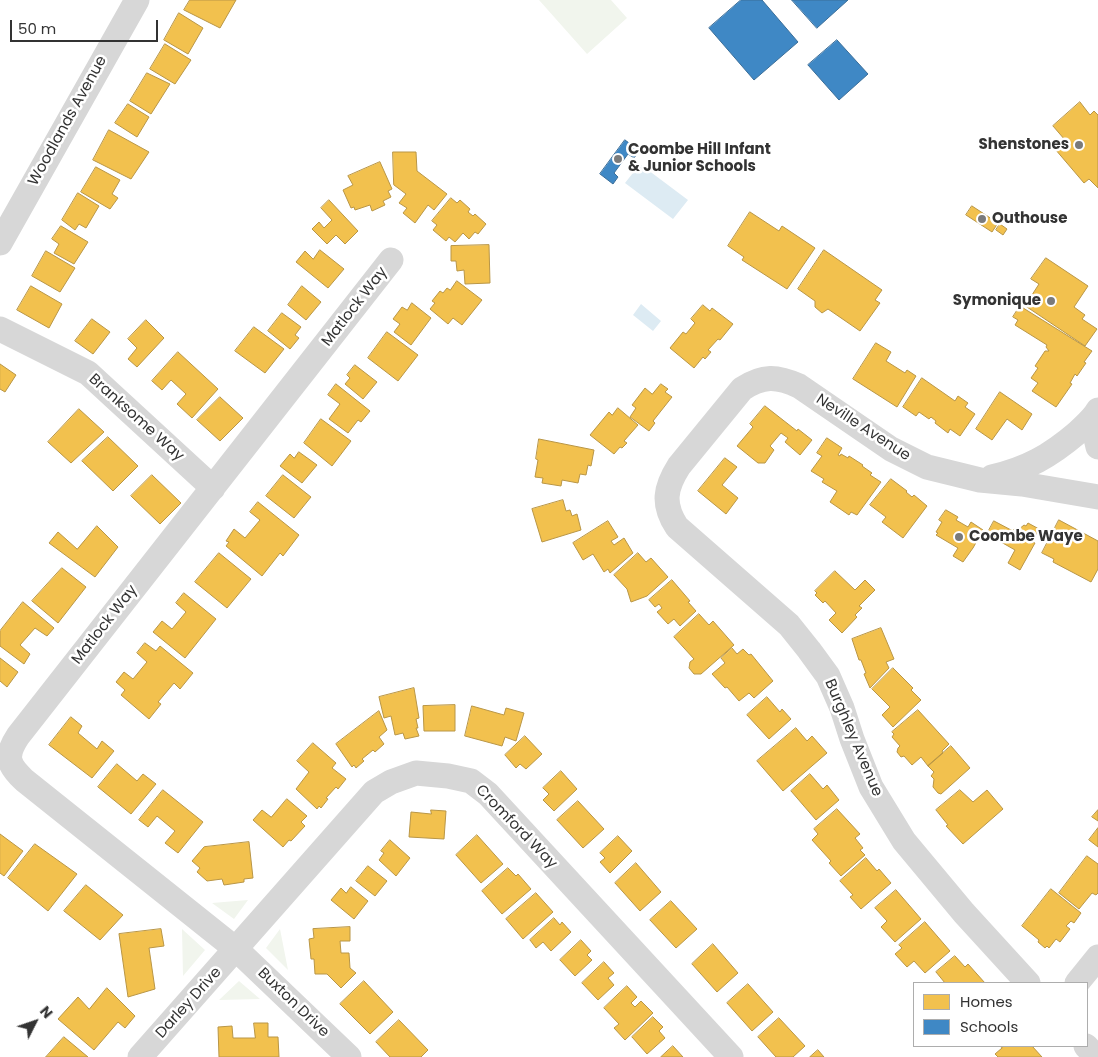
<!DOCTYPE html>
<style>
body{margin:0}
#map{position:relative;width:1098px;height:1057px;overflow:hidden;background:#fff;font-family:Poppins,sans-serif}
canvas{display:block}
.legend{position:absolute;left:913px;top:982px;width:175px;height:65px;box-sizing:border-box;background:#fff;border:1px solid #adadad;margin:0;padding:6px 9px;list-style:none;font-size:15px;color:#333}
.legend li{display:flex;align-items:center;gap:10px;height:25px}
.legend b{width:25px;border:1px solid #adadad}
.north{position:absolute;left:10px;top:997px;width:50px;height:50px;-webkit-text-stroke:4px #fff;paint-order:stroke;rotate:49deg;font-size:14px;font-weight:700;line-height:20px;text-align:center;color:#333}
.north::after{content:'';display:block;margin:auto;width:18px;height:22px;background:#333;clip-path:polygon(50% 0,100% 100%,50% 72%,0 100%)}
.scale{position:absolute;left:10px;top:20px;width:148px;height:22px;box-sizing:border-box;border:2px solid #333;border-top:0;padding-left:6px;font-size:15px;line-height:18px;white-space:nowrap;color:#333;-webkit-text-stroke:4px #fff;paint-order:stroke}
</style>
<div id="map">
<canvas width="1098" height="1057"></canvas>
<ul class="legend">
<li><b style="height:14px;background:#f2c14e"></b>Homes</li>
<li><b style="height:14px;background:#3f88c5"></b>Schools</li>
</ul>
<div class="north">N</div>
<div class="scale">50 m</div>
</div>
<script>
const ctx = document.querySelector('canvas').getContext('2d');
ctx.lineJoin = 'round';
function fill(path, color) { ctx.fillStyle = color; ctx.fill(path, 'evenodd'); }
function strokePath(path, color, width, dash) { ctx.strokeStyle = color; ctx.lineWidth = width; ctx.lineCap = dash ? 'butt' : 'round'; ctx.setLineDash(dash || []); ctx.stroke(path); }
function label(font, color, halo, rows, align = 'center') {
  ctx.font = font + ' Poppins,sans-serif'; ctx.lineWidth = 5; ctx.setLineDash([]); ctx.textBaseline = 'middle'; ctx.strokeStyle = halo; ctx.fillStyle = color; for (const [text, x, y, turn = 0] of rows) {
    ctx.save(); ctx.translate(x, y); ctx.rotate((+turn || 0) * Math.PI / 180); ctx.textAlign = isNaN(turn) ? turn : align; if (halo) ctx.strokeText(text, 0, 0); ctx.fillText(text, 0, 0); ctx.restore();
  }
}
const green = new Path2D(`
 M539 0H611L627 18 587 54Z
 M248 900 234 919 212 903Z
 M182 929 205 950 183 976Z
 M280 929 288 970 266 948Z
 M239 981 260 999 219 1000Z`);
const water = new Path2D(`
 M640 164 688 200 673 219 625 183Z
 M641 304 661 321 653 331 633 315Z`);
const homes = new Path2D(`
 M190 0H236L220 28 184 10Z
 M179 13 203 28 188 54 164 40Z
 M165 44 191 60 175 84 150 69Z
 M147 73 170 84 151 114 130 101Z
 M1080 102 1090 115 1094 111 1098 115V188L1089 179 1084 183 1055 149 1065 140 1053 126Z
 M128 104 149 117 137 137 115 123Z
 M109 130 149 152 131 179 93 160Z
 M393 152H416L417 171 447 194 434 210 428 205 415 223 403 213 407 208 399 203 406 194 394 185Z
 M380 162 392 189 388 191 391 197 383 201 385 205 372 211 370 205 355 210 354 207 351 208 343 190 353 185 348 176Z
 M96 167 120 180 112 194 118 198 110 209 81 192Z
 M78 193 99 206 86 228 79 224 75 230 62 220Z
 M451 198 457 203 460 200 470 209 468 212 473 216 475 214 486 224 478 234 475 232 469 239 463 233 455 242 449 237 446 241 433 230 437 225 432 221Z
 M329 200 358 231 345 244 336 235 327 244 312 229 319 222 324 228 332 220 321 208Z
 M972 206 998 223 992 232 966 215Z
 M750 212 779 231 782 226 815 248 787 289 742 260 744 257 728 246Z
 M1000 224 1007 229 1003 235 996 230Z
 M61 226 88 242 74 264 54 253 59 244 52 239Z
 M489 245 490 283 465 284 464 270 457 271 456 261H451V246Z
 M320 250 344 269 328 288 296 262 305 251 313 259Z
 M824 250 882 290 875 300 880 303 860 331 828 309 822 313 815 307V301L798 289Z
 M46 251 75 268 60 292 32 276Z
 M1046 258 1088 286 1074 307 1085 315 1082 319 1097 329 1085 346 1021 303 1026 296 1030 298 1039 284 1031 279Z
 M457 281 482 300 462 325 453 318 448 324 430 309 435 303 432 301 440 291 443 293 447 288 450 290Z
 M31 286 62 304 49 328 17 310Z
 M302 286 321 302 306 320 288 305Z
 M412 303 431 318 411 345 394 332 400 324 393 319 402 307 407 310Z
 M703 305 710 311 712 308 733 324 720 340 718 339 708 350 711 352 705 359 703 357 694 368 670 348 683 332 686 334 695 323 691 319Z
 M1020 306 1092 351 1084 362 1086 363 1077 376 1075 374 1070 383 1072 384 1056 407 1032 391 1038 383 1031 378 1038 368 1035 366 1045 351H1049L1046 347 1047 345 1015 325 1018 320 1013 317Z
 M282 313 301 327 295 335 299 338 290 349 268 331Z
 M92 319 110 332 93 354 75 341Z
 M146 320 164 338 137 367 128 359 137 348 128 339Z
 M254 327 284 349 265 373 235 351Z
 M387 332 418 355 398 381 368 358Z
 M876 343 891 352 886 361 905 373 907 370 916 376 897 407 853 379Z
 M178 352 218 389 192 418 177 404 186 394 171 380 162 390 152 381Z
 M0 364 16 375 5 392 0 389Z
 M355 365 377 382 363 399 345 384 350 378 347 375Z
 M922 378 955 401 958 396 968 403 965 407 975 414 960 436 950 429 948 433 935 423 936 421 931 417 929 419 919 412 916 416 903 407Z
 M336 384 370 411 361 422 358 420 348 433 329 419 340 404 328 395Z
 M661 384 668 389 665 392 672 397 653 421 655 423 649 431 630 417 636 408 632 405 645 388 652 394Z
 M1000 392 1032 414 1022 430 1007 419 992 440 976 429Z
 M220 397 243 418 220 441 197 420Z
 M765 406 797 431 798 429 812 440 800 455 785 442 788 438 781 433 770 446 774 450 765 463H758L737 446 753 427 750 424Z
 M618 408 638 425 624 441 627 443 622 448 620 447 614 454 590 435 609 412 612 415Z
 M79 409 104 432 71 463 48 442Z
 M321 419 351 441 332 466 304 443Z
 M108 437 138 466 113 491 82 461Z
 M827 438 842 448 838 455 840 456 841 454 848 458 849 456 863 465 862 466 872 473 870 475 881 482 857 515 851 512 849 515 830 502 837 491 822 482 824 479 811 471 822 456 817 453Z
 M539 439 594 450 591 466 588 465 586 475 580 474 578 483 562 480 561 486 542 483 543 478 535 477 538 460 536 459Z
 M299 452 317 465 302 483 280 466 290 454 294 458Z
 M725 458 737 467 722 485 738 498 726 514 698 491Z
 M152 475 181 503 160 524 131 496Z
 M283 475 311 497 294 518 266 496Z
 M891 479 907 491 906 492 912 497 914 495 927 506 903 538 882 522 886 517 870 505Z
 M563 500 566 511 570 510 572 516 577 514 581 530 542 542 532 509Z
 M258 502 299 535 283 556 280 553 262 576 226 546 229 542 226 541 234 529 245 538 260 520 250 512Z
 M946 510 958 517 956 520 968 527 971 522 983 530 973 548 963 562 953 556 958 548 936 535 938 533 936 532 942 522 939 520Z
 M1059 520 1098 541V569L1091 582 1053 562 1054 559 1042 553Z
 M608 521 618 537 611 541 614 545 624 538 633 553 610 573 608 569 604 572 593 554 583 560 573 543Z
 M994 521 1013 531 1015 528 1018 530 1024 525 1026 526 1028 523 1039 529 1032 542 1035 543 1020 570 1008 563 1015 550 987 534Z
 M97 526 118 547 95 577 49 543 58 532 77 549Z
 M219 553 251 579 227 608 195 582Z
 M638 553 646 562 651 558 668 577 647 596 631 602 627 589 614 575Z
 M62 568 86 587 58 623 32 601Z
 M835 571 855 590 865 580 875 590 859 606 862 608 855 615 857 617 842 633 829 620 836 613 825 601 823 603 815 595 817 593 815 591Z
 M672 580 690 601 688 602 696 611 680 626 674 619 668 624 657 612 662 608 659 604 655 607 649 600Z
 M184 593 216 619 185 658 153 632 162 621 172 629 186 612 176 603Z
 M23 602 54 628 47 636 35 628 20 645 30 654 24 664 0 646V631Z
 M699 614 709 625 713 621 734 645 701 674H694L689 668 690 662 694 659 674 637Z
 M881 628 894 659 886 662 889 668 870 688 864 674 866 673 861 660H859L852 639Z
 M145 643 156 651 160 646 193 673 180 689 174 683 158 702 161 704 149 719 121 695 125 690 116 682 124 672 133 679 147 662 137 653Z
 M732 648 737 654 743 649 749 655 751 654 773 681 754 698 749 693 739 701 727 687 725 688 712 674 725 663 721 658Z
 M0 658 18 672 7 687 0 681Z
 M893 668 913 688 911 690 921 700 893 727 882 715 890 707 872 689Z
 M414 688 419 718 416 719 418 728H416L419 736 405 739 403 733 395 735 391 716 384 718 379 697Z
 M767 697 780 712 782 709 791 719 769 739 747 715Z
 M455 705V731H424L423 706Z
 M472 706 504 715 506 708 524 713 516 741 505 737 502 746 465 736Z
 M918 710 949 744 942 751 943 753 928 766 921 757 912 765 904 756 901 757 897 752 898 748 900 746 892 737 894 734 892 732Z
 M379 711 387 730 379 737 384 744 375 752 373 750 362 759 364 761 356 768 354 765 352 767 336 744Z
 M71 717 82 726 78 733 97 749 102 741 114 751 92 778 49 745Z
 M796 728 807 741 812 736 827 753 783 791 757 761Z
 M525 736 542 754 526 769 520 764 516 768 505 755Z
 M313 743 336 763 332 768 346 779 338 789 336 787 326 798 328 799 321 808 319 806 317 809 296 789 309 772 297 761Z
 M951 746 970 768 941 794 938 793 933 787 934 779 931 776 934 772 928 766Z
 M117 764 137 781 143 774 156 784 131 814 98 787Z
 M561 771 577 789 554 811 543 800 549 794 543 788Z
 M810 774 823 789 827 785 839 800 816 820 791 791Z
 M163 790 203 822 178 853 165 843 175 831 157 816 148 827 139 820Z
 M960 790 973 802 987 790 1003 809 963 844 946 826 948 825 936 810Z
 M287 799 307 816 301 822 305 826 291 841 289 840 283 847 253 820 262 810 271 817Z
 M578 801 604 829 583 848 557 820Z
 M837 809 860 834 855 838 863 848 860 850 865 855 841 876 829 863 831 861 812 840 818 834 814 829Z
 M431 810 446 811 444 839 409 837 411 812 431 814Z
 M1098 810V821L1092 817Z
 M1098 828V847L1089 840Z
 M0 834 23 851 4 876 0 873Z
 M477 835 503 864 481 883 456 855Z
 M618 836 632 851 610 873 600 862 605 858 600 853Z
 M390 840 410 858 396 876 379 860 384 853 381 851Z
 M249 842 253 878 244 879V882L224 885 222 879 207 881 197 872 200 868 192 861 204 847Z
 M35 844 77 874 48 911 8 878Z
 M1087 856 1098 864V893L1096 895 1092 893 1079 909 1059 893Z
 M866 858 877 871 879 869 891 883 861 909 850 897 853 895 840 881Z
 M636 863 661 892 640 911 615 883Z
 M368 866 387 881 375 896 356 881Z
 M508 868 516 876 518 874 531 889 502 914 482 891Z
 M86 885 123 915 100 940 64 911Z
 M351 887 368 901 354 919 331 900 341 888 346 893Z
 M1051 889 1081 913 1074 923 1071 921 1066 926 1070 929 1060 942 1056 939 1049 948 1047 946 1045 948 1038 942 1039 940 1022 926Z
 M896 890 921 919 895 942 881 927 887 921 875 908Z
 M536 893 553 912 523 939 506 919Z
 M671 901 697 929 676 948 650 920Z
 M554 918 560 925 562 922 571 932 551 951 543 942 536 948 530 940Z
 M925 922 950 951 925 973 914 961 907 967 895 954 902 948 899 945Z
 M350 927V941H340L341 953H349L350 968 356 973 341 988 327 974H315L314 959H311L309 939 314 938 313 929Z
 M161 929 164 946 149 948 155 989 128 997 119 934Z
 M581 940 591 951 587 955 592 960 575 976 560 960Z
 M713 944 738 973 717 992 692 964Z
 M955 956 965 967 968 964 985 983H945L936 972Z
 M604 962 614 973 608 978 614 985 598 1000 582 983Z
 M364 981 393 1012 370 1034 340 1004Z
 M748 984 773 1012 752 1031 727 1003Z
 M627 986 637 997 631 1003 635 1007 641 1001 653 1013 625 1040 614 1028 619 1024 604 1008Z
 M107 988 135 1016 125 1028 118 1022 94 1050 58 1019 78 997 89 1009Z
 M653 1017 663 1027 659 1031 665 1038 647 1054 632 1037Z
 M779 1018 805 1046 793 1057H776L758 1037Z
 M399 1020 428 1050 421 1057H390L376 1042Z
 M254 1023H268V1037H278L279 1057H219L218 1027 232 1026 233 1038H255Z
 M64 1037 88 1057H46Z
 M673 1046 683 1057H661Z
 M1000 1046H1032L1042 1057H998L995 1054 1002 1048Z
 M818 1050 824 1057H810Z`);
const schools = new Path2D(`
 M741 0H762L798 42 754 80 709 28Z
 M792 0H848L817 28Z
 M837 40 868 74 839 100 808 65Z
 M625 140 640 151 634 158 628 154 614 173 618 177 613 184 600 174Z`);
const minor = new Path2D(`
 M0 243 137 0
 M0 329 88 373 213 488
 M1096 414 1095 434 1098 447
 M992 477C1027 469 1050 456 1077 433 1084 426 1093 419 1098 410
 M1028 983 964 913 904 841 871 787 852 739 842 708 828 676 809 650 789 625 677 527C662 504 665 488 679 466L742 389C763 375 777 376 799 386L891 449 927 467 980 480 1022 484 1098 497
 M1077 983 1098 957
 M1086 1046 1096 1057
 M140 1057 374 792 391 782 416 773 448 776 471 781 488 794 731 1057
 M349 1057 237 950 24 780C7 764 5 756 18 736L391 260`);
const markers = [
 [1079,145,5,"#7a7a7a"],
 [618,159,5,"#7a7a7a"],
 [982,219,5,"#7a7a7a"],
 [1051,301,5,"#7a7a7a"],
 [959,537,5,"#7a7a7a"]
];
const streetNames = [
 ["Woodlands Avenue",68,121,-61],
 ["Matlock Way",355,307,-52],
 ["Branksome Way",136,418,42],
 ["Neville Avenue",863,428,33],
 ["Matlock Way",105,625,-52],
 ["Burghley Avenue",853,738,67],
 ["Cromford Way",516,827,46],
 ["Darley Drive",189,1003,-48],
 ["Buxton Drive",293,1003,44]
];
const poiNames = [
 ["Shenstones",1069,145,"right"],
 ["Coombe Hill Infant",628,150],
 ["& Junior Schools",628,167],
 ["Outhouse",992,219],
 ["Symonique",1041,301,"right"],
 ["Coombe Waye",969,537]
];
fill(green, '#f1f5ed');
fill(water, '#ddebf3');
fill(homes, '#f2c14e');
strokePath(homes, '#b99646', 1);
fill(schools, '#3f88c5');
strokePath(schools, '#3b6e99', 1);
strokePath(minor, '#d7d7d7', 25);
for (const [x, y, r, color] of markers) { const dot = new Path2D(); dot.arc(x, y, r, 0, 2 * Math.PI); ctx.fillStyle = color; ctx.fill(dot); strokePath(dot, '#fff', 2); }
label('15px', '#333', '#fff', streetNames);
label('bold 15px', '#333', '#fff', poiNames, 'left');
</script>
